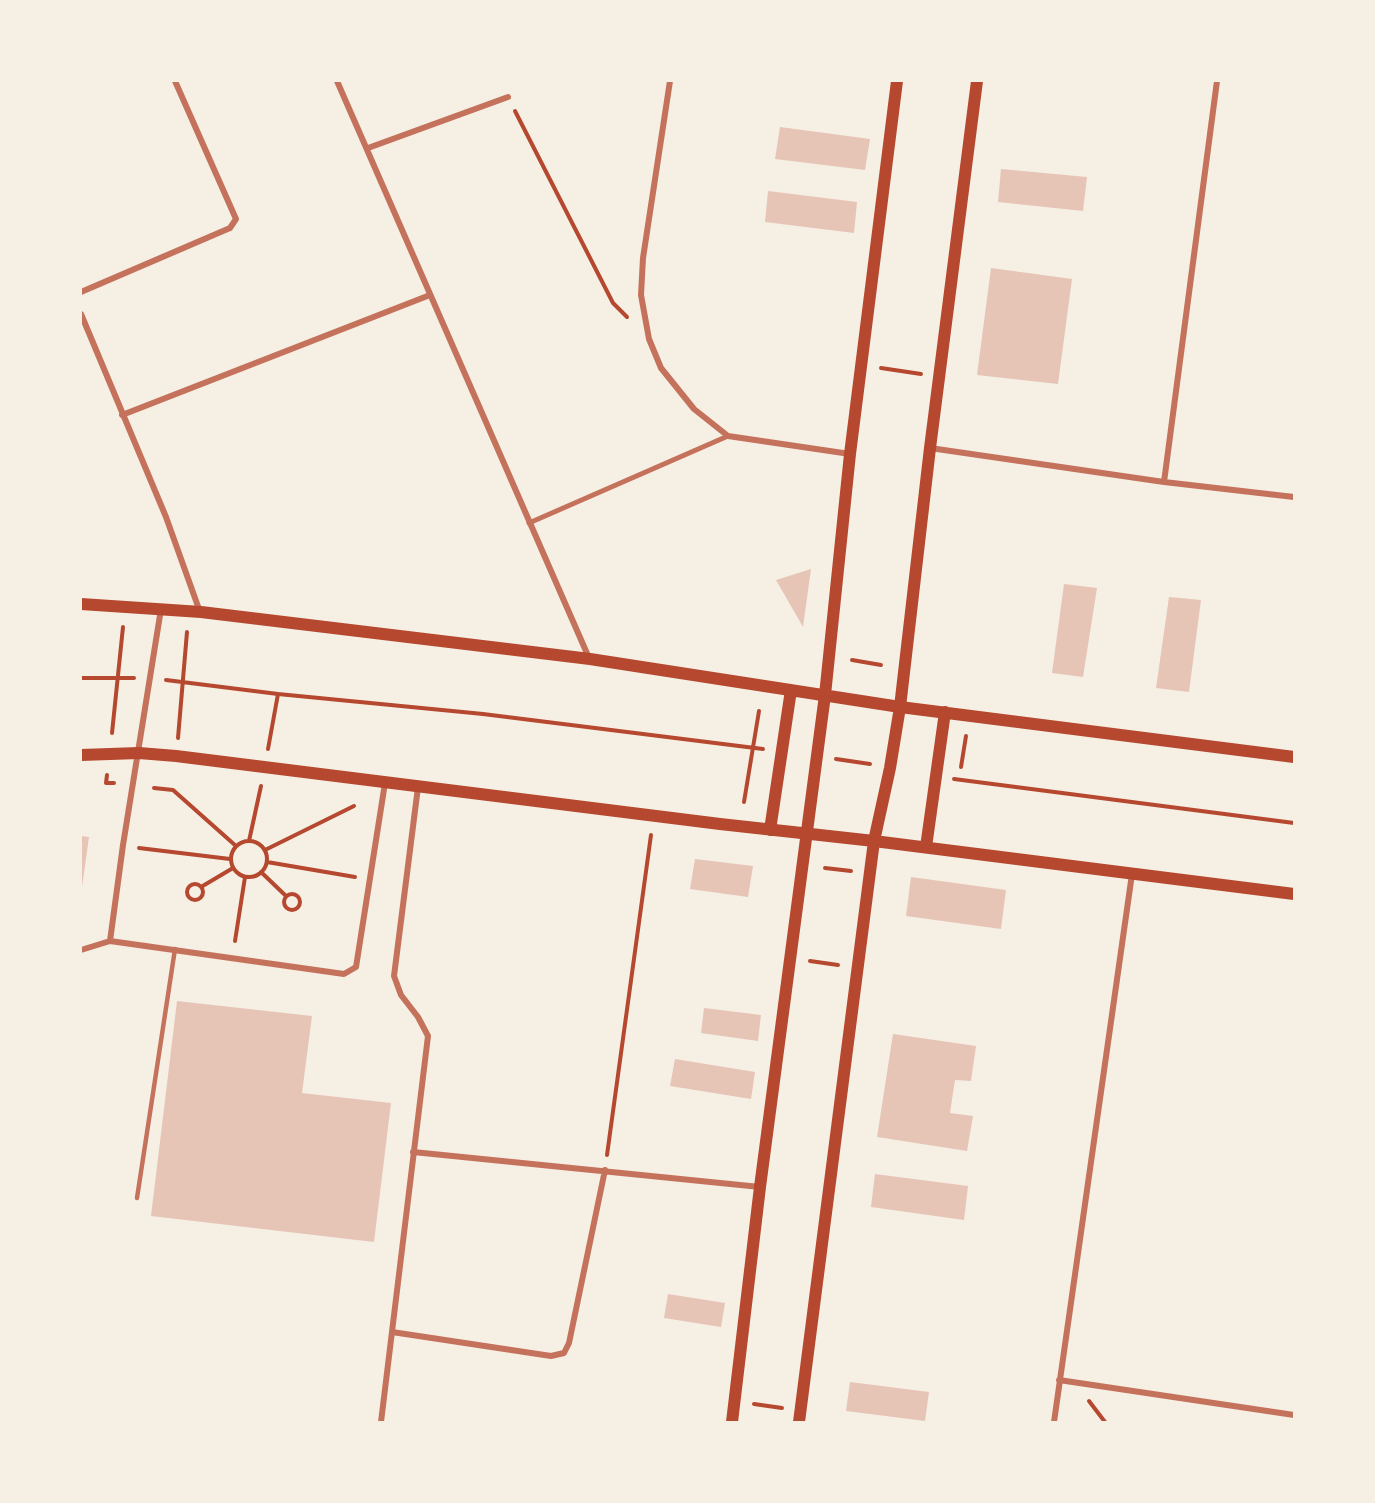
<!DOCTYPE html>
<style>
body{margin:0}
#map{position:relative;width:1375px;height:1503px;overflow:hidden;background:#f6efe4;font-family:Arial,sans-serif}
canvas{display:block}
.frame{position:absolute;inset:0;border:82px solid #f6efe4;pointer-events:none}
</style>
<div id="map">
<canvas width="1375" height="1503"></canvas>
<div class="frame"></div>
</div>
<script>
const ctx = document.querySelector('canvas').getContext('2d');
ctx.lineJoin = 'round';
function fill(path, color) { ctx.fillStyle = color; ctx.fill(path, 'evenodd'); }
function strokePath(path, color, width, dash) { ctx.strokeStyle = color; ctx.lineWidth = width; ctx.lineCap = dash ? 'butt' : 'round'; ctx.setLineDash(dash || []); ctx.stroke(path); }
const building = new Path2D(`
 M780 127 870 139 865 170 775 159Z
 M1001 169 1087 177 1083 211 998 202Z
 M768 191 857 202 854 233 765 222Z
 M991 268 1072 279 1058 384 977 375Z
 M811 569 803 627 776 580Z
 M1064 584 1097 588 1083 677 1052 673Z
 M1169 597 1201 600 1189 692 1156 688Z
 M81 836 89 837 82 887H81Z
 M695 859 753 866 748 897 690 889Z
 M911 877 1006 890 1001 929 906 916Z
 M177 1001 312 1016 302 1093 391 1103 374 1242 151 1216Z
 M704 1008 761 1015 758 1041 701 1033Z
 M893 1034 976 1046 971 1081 955 1080 950 1113 973 1116 967 1151 877 1137Z
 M675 1059 755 1072 751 1099 670 1086Z
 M875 1174 968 1186 964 1220 871 1207Z
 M668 1294 725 1303 721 1327 664 1318Z
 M850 1382 929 1392 925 1421 846 1411Z`);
const path = new Path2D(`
 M515 111 613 303 627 317
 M881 368 921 374
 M852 660 881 665
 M81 678H134
 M166 680 278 694 483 714 763 749
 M112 733 123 627
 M178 738 187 632
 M268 749 278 694
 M836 759 870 764
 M961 767 966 736
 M107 775 106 783H114
 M954 779 1294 823
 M154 788 173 790 236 846
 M744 802 759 711
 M231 859a18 18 0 1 1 36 0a18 18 0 1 1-36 0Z
 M249 841 261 786
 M139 848 230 859
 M265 850 354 806
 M267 862 355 877
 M825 868 851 871
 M261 872 286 896
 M187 892a8 8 0 1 1 16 0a8 8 0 1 1-16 0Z
 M201 887 233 868
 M284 902a8 8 0 1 1 16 0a8 8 0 1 1-16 0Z
 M235 941 245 877
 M810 961 838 965
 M607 1155 651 835
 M1089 1401 1105 1422
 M754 1404 782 1408`);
const service = new Path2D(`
 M137 1198 175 949`);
const pedestrian = new Path2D(`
 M529 523 728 436`);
const minor = new Path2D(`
 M337 81 589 658
 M670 81 643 258 641 295 649 339 661 368 694 409 728 436 850 454
 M368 148 508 97
 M81 292 230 228 236 219 175 81
 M81 314 166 517 200 612
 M122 415 430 295
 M930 448 1164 482 1294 497
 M1164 482 1217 81
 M110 941 123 845 161 609
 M81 950 110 941 344 974 356 967 385 783
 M413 1152 760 1187
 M392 1332 551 1356 564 1353 569 1343 605 1170
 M1059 1380 1294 1415
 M381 1422 428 1036 418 1017 401 995 394 976 418 787
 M1054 1422 1132 874`);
const secondary = new Path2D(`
 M81 604 201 612 590 659 900 707 1294 757
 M81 755 139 753 176 756 720 824 874 841 1294 894
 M770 830 791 690
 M926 847 945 712
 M732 1422 760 1187 825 695 850 454 897 81
 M799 1422 874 841 890 768 900 707 930 448 977 81`);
fill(building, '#e6c5b7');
strokePath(path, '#b5482f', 4);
strokePath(service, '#c5725c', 4.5);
strokePath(pedestrian, '#c5725c', 5);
strokePath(minor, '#c5725c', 6);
strokePath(secondary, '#b5482f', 12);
</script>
